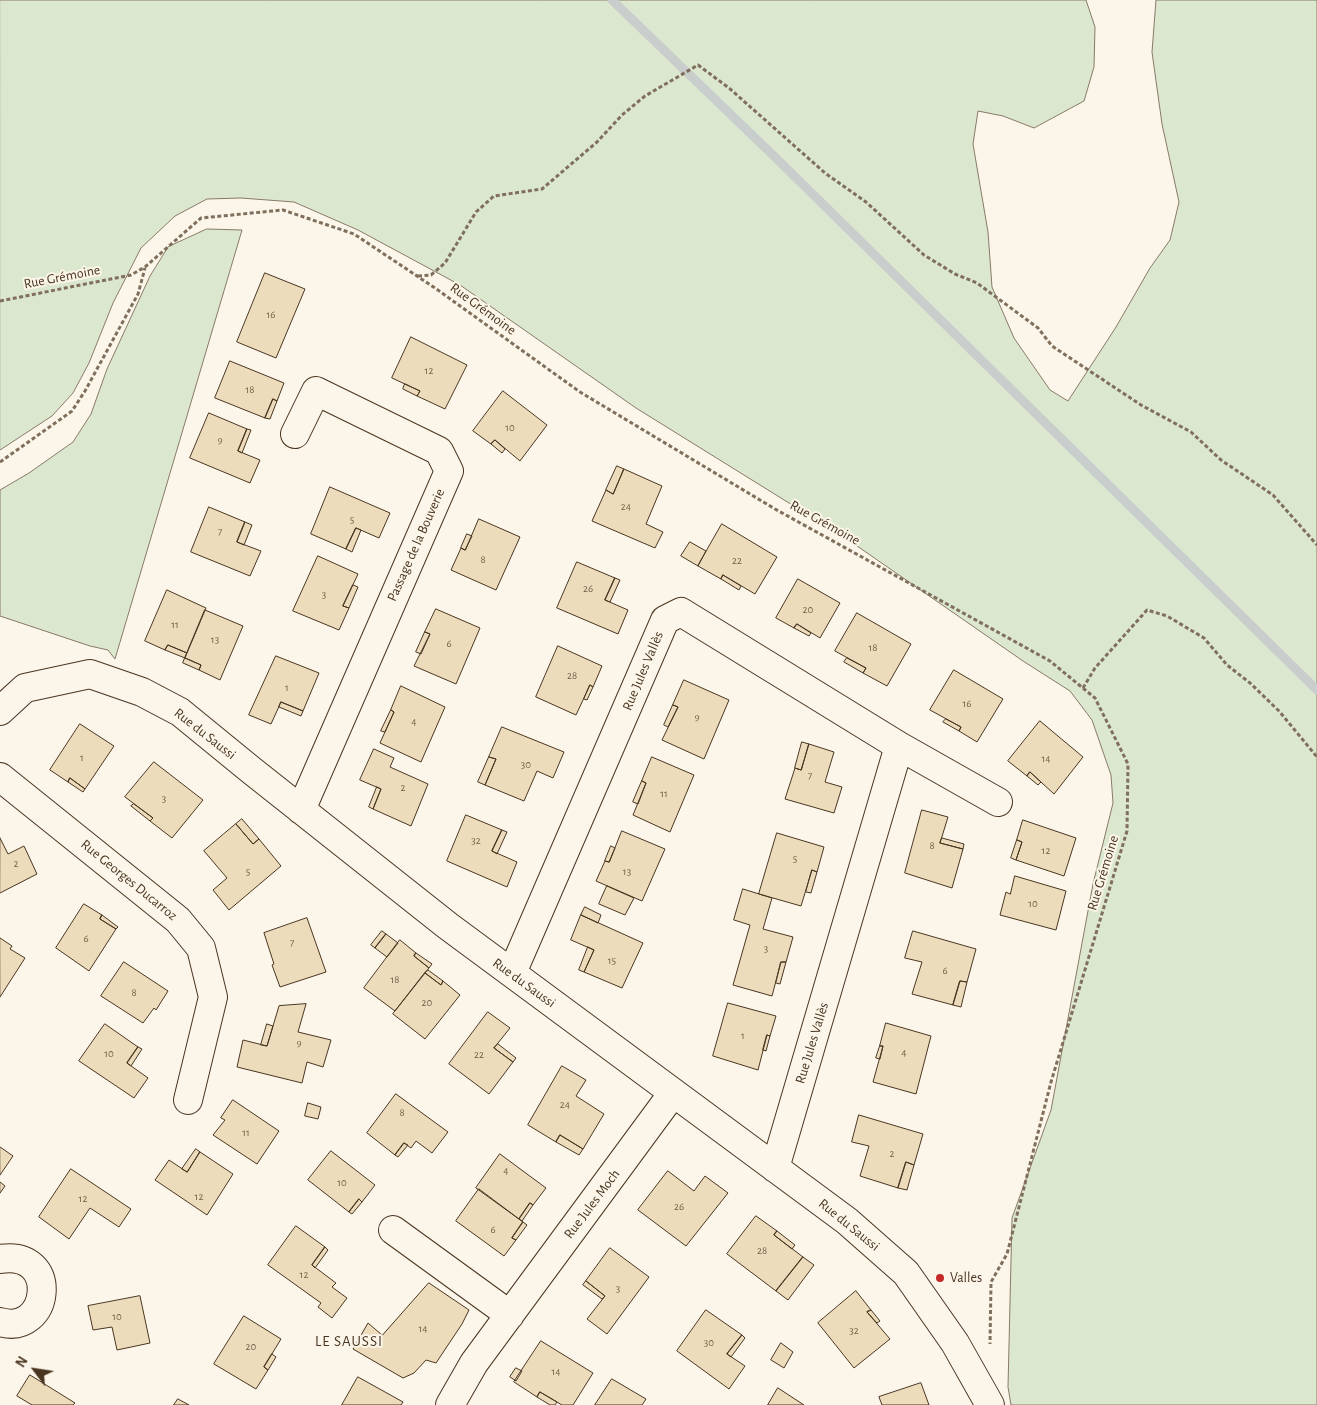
<!DOCTYPE html>
<meta charset="utf-8">
<style>
body{margin:0}
#map{position:relative;width:1317px;height:1405px;overflow:hidden;background:#fbf6e9;font-family:"Alegreya Sans",sans-serif}
canvas{display:block}
.north{position:absolute;left:10px;top:1345px;width:50px;height:50px;-webkit-text-stroke:4px #fbf6e9;paint-order:stroke;rotate:301deg;font-size:14px;font-weight:700;line-height:20px;text-align:center;color:#4a3520}
.north::after{content:'';display:block;margin:auto;width:18px;height:22px;background:#4a3520;clip-path:polygon(50% 0,100% 100%,50% 72%,0 100%)}
</style>
<div id="map">
<canvas width="1317" height="1405"></canvas>
<div class="north">N</div>
</div>
<script>
const ctx = document.querySelector('canvas').getContext('2d');
ctx.lineJoin = 'round';
function fill(path, color) { ctx.fillStyle = color; ctx.fill(path, 'evenodd'); }
function strokePath(path, color, width, dash) { ctx.strokeStyle = color; ctx.lineWidth = width; ctx.lineCap = dash ? 'butt' : 'round'; ctx.setLineDash(dash || []); ctx.stroke(path); }
function label(font, color, halo, rows, align = 'center') {
  ctx.font = font + ' "Alegreya Sans",sans-serif'; ctx.lineWidth = 4; ctx.setLineDash([]); ctx.textBaseline = 'middle'; ctx.strokeStyle = halo; ctx.fillStyle = color; for (const [text, x, y, turn = 0] of rows) {
    ctx.save(); ctx.translate(x, y); ctx.rotate((+turn || 0) * Math.PI / 180); ctx.textAlign = isNaN(turn) ? turn : align; if (halo) ctx.strokeText(text, 0, 0); ctx.fillText(text, 0, 0); ctx.restore();
  }
}
const green = new Path2D(`
 M0 0H1086L1095 27 1094 67 1084 101 1034 128 1003 116 978 111 973 144 988 232 992 287 1014 338 1050 390 1068 401 1116 327 1150 268 1170 240 1179 202 1162 124 1152 52 1156 0H1317V1405H1011L1008 1387 1012 1218 1051 1110 1093 884 1113 803 1111 775 1092 720 1070 691 1023 661 847 539 636 408 460 285 358 230 294 202 241 198 207 199 175 216 141 248 113 303 89 363 73 393 52 416 0 450Z
 M207 229 242 230 115 659 108 650 90 646 0 616V490L29 473 73 442 91 414 107 369 150 276 168 247Z`);
const stream = new Path2D(`
 M612 0 778 160 1317 690`);
const building = new Path2D(`
 M265 273 305 289 276 358 237 342Z
 M411 337 467 365 445 409 417 396 420 391 392 378Z
 M230 361 284 383 277 401 273 399 265 418 215 398Z
 M405 384 420 391 417 396 403 389Z
 M503 391 547 425 520 461 495 440 491 444 473 431Z
 M273 399 277 401 270 419 265 418Z
 M209 413 247 429 238 451 260 460 250 483 190 458Z
 M247 429 251 430 242 453 238 451Z
 M495 440 505 449 502 453 491 444Z
 M617 466 624 469 613 494 606 490Z
 M624 469 662 486 646 524 663 532 655 548 592 521 606 490 613 494Z
 M330 487 390 513 379 538 356 528 346 549 311 534Z
 M209 507 245 522 237 542 261 551 250 576 191 552Z
 M479 519 520 537 496 590 451 570 461 548 465 550Z
 M245 522 252 525 244 545 237 542Z
 M722 524 777 557 755 594 723 575 721 579 698 566Z
 M356 528 361 530 352 552 346 549Z
 M467 534 472 536 465 550 461 548Z
 M690 542 706 551 698 566 681 556Z
 M318 556 358 574 343 606 349 608 339 630 293 611Z
 M577 562 615 578 605 600 628 610 618 634 557 608Z
 M723 575 741 586 739 590 721 579Z
 M615 578 620 580 610 602 605 600Z
 M798 579 840 603 820 638 797 624 794 628 776 618Z
 M353 585 358 587 349 608 343 606Z
 M167 590 206 608 187 653 168 645 165 650 145 641Z
 M436 609 480 628 456 684 414 666 430 634 425 632Z
 M205 610 243 626 220 680 199 670 201 665 185 658Z
 M857 613 911 644 887 686 863 673 866 668 835 651Z
 M797 624 811 633 809 636 794 628Z
 M425 632 430 634 421 654 416 652Z
 M168 645 187 653 185 658 165 650Z
 M558 646 602 666 593 687 590 685 576 715 536 697Z
 M276 656 319 673 303 711 281 702 271 724 249 715Z
 M185 658 201 665 199 670 183 663Z
 M847 658 866 668 863 673 844 662Z
 M954 670 1003 699 977 742 959 731 961 727 930 710Z
 M684 680 729 700 704 759 662 740 678 707 673 705Z
 M590 685 593 687 587 700 584 699Z
 M401 686 445 707 421 762 380 743 394 712 391 710Z
 M281 702 303 711 301 716 279 707Z
 M673 705 678 707 668 727 664 725Z
 M391 710 394 712 385 732 381 731Z
 M946 719 961 727 959 731 943 722Z
 M1040 721 1083 757 1054 794 1030 772 1027 776 1008 761Z
 M80 724 114 746 85 789 70 778 68 782 50 770Z
 M502 727 564 752 553 778 537 771 524 801 485 785 496 759 489 757Z
 M802 742 809 744 801 770 795 768Z
 M809 744 834 752 825 782 842 787 834 813 785 799 795 768 801 770Z
 M374 749 394 758 390 767 428 784 411 826 373 809 381 789 360 780Z
 M489 757 496 759 485 785 478 782Z
 M652 757 694 775 670 832 633 815 646 783 642 781Z
 M154 762 203 800 172 838 150 821 153 818 125 797Z
 M1030 772 1041 782 1038 785 1027 776Z
 M70 778 85 789 83 792 68 782Z
 M642 781 646 783 638 804 633 802Z
 M377 787 381 789 373 809 369 807Z
 M134 804 153 818 150 821 131 806Z
 M922 810 948 817 940 843 963 849 952 888 905 873Z
 M466 815 502 830 492 851 517 862 507 887 447 861Z
 M242 819 259 839 253 844 236 824Z
 M1023 820 1076 838 1064 876 1016 860 1022 842 1017 840Z
 M236 824 253 844 259 839 281 866 229 910 213 890 227 878 204 851Z
 M502 830 507 832 497 854 492 851Z
 M622 831 665 849 642 901 596 881 605 861 609 862Z
 M777 833 824 847 817 872 812 870 801 906 759 894Z
 M0 838 8 854 24 846 37 874 0 893Z
 M942 838 964 844 963 849 940 843Z
 M1017 840 1022 842 1016 860 1011 858Z
 M611 846 615 848 609 862 605 861Z
 M812 870 817 872 811 893 806 892Z
 M1015 876 1066 891 1056 930 1000 915 1006 892 1010 894Z
 M607 886 634 898 625 915 599 904Z
 M743 889 772 898 763 929 793 937 786 962H781L772 996 733 985 750 925 734 920Z
 M84 904 102 915 100 919 116 929 89 971 56 948Z
 M585 907 601 915 598 923 581 915Z
 M102 915 118 927 116 929 100 919Z
 M581 915 643 943 622 988 584 972 594 950 571 940Z
 M307 918 326 972 280 987 272 965 274 964 264 933Z
 M382 931 386 934 375 948 371 945Z
 M913 931 976 949 967 982 960 981 953 1005 912 994 922 962 905 958Z
 M386 934 398 943 387 957 375 948Z
 M0 938 12 946 10 949 25 958 0 997Z
 M400 940 416 953 414 956 429 968 395 1011 364 988Z
 M588 947 594 950 584 972 579 970Z
 M416 953 432 964 429 968 414 956Z
 M124 962 168 991 156 1010 154 1008 143 1023 101 996Z
 M781 962H786L780 984 776 983Z
 M428 970 443 981 441 985 425 973Z
 M425 973 441 985 443 981 460 995 425 1039 393 1014Z
 M960 981 967 982 961 1007 953 1005Z
 M728 1003 776 1016 770 1036 767 1035 758 1070 713 1056Z
 M306 1004 298 1032 331 1040 323 1067 307 1062 302 1083 237 1067 243 1040 267 1046 279 1006Z
 M488 1012 510 1028 494 1048 513 1062 489 1094 449 1064Z
 M886 1023 931 1036 916 1094 873 1082 883 1046H880Z
 M105 1024 138 1047 127 1063 148 1078 134 1098 79 1061Z
 M267 1024 273 1026 267 1046 261 1045Z
 M767 1035 770 1036 766 1051 763 1050Z
 M498 1044 516 1058 513 1062 494 1048Z
 M880 1046H883L880 1059 876 1058Z
 M138 1047 142 1049 131 1066 127 1063Z
 M562 1066 586 1080 576 1096 604 1114 583 1149 560 1135 556 1142 528 1125Z
 M396 1094 448 1132 432 1153 416 1141 411 1148 404 1143 395 1155 367 1133Z
 M233 1100 279 1131 257 1164 213 1135 225 1120 221 1118Z
 M308 1103 321 1107 318 1119 305 1116Z
 M859 1115 923 1134 914 1165 906 1162 898 1188 860 1176 869 1146 852 1142Z
 M560 1135 583 1149 579 1155 556 1142Z
 M404 1143 408 1145 398 1157 395 1155Z
 M0 1147 13 1156 0 1175Z
 M196 1149 200 1152 187 1172 182 1169Z
 M331 1151 375 1185 362 1202 359 1199 349 1212 308 1180Z
 M200 1152 233 1174 207 1215 155 1180 169 1160 187 1172Z
 M500 1154 546 1188 533 1205 530 1203 519 1219 476 1188Z
 M906 1162 914 1165 907 1190 898 1188Z
 M71 1169 131 1209 119 1227 90 1208 69 1239 39 1217Z
 M668 1171 694 1191 705 1176 728 1193 686 1246 638 1210Z
 M0 1182 5 1186 0 1193Z
 M479 1189 523 1222 512 1238 516 1240 504 1256 456 1221Z
 M359 1199 362 1202 352 1214 349 1212Z
 M530 1203 533 1205 522 1221 519 1219Z
 M756 1216 777 1231 774 1235 803 1257 776 1291 727 1254Z
 M523 1222 527 1225 516 1240 512 1238Z
 M296 1226 325 1247 312 1265 336 1283 332 1287 347 1298 332 1318 318 1307 321 1303 268 1265Z
 M777 1231 795 1245 792 1249 774 1235Z
 M325 1247 328 1250 315 1268 312 1265Z
 M610 1248 649 1277 607 1334 587 1319 605 1296 586 1281Z
 M803 1257 814 1265 788 1300 776 1291Z
 M586 1281 605 1296 602 1299 583 1285Z
 M429 1283 469 1310 462 1324 436 1363 426 1360 414 1373 403 1378 353 1349 368 1323 382 1335Z
 M856 1291 871 1310 867 1312 890 1339 854 1368 818 1323Z
 M140 1296 150 1343 117 1350 112 1327 93 1330 88 1306Z
 M706 1310 742 1335 727 1354 745 1366 729 1389 677 1351Z
 M871 1310 880 1321 877 1323 867 1312Z
 M244 1316 281 1339 264 1367 268 1370 256 1389 214 1364Z
 M742 1335 745 1338 731 1357 727 1354Z
 M541 1341 593 1373 573 1405H562L540 1392 537 1397 514 1382Z
 M781 1343 793 1352 784 1368 771 1360Z
 M272 1354 276 1357 268 1370 264 1367Z
 M516 1368 522 1371 516 1381 510 1377Z
 M30 1375 75 1403 73 1405H32L17 1396Z
 M358 1377 403 1402 401 1405H342Z
 M612 1379 646 1399 642 1405H595Z
 M921 1383 929 1405H882L879 1397Z
 M778 1388 804 1405H768Z
 M540 1392 557 1402 555 1405H550L537 1397Z
 M178 1399 189 1405H174Z`);
const path = new Path2D(`
 M418 276 431 275 445 263 476 212 494 196 542 189 597 142 622 115 645 96 698 65 729 88 825 173 866 202 924 255 955 274 977 283 1038 328 1052 346 1141 405 1191 432 1221 460 1273 495 1317 545
 M0 301 131 275 145 267 201 218 283 210 354 234 435 288 580 392 775 509 1050 661 1095 698 1128 764 1127 831 1051 1082 1007 1254 991 1282 990 1344
 M0 462 72 411 85 391 138 294 145 268
 M1083 688 1095 668 1147 610 1167 616 1204 638 1227 665 1250 683 1279 711 1317 757`);
const minor = new Path2D(`
 M295 434 316 391 439 451 449 471 301 810
 M0 711 25 688 90 674 142 692 180 712 251 770 448 926 847 1221 906 1273 955 1343 990 1405
 M899 746 998 802
 M0 777 178 920 201 948 213 997 188 1100
 M512 973 665 620 681 612 899 746 775 1168
 M393 1230 510 1315
 M0 1259C61 1249 50 1337 0 1322
 M450 1405 474 1363 673 1093`);
const markers = [
 [940,1278,5,"#c62828"]
];
const numberNames = [
 ["16",271,315],
 ["12",429,371],
 ["18",250,390],
 ["10",510,428],
 ["9",220,440],
 ["24",626,507],
 ["5",352,520],
 ["7",220,532],
 ["8",483,560],
 ["22",737,561],
 ["26",588,589],
 ["3",324,595],
 ["20",808,610],
 ["11",175,625],
 ["13",215,640],
 ["6",449,644],
 ["18",873,648],
 ["28",572,676],
 ["1",287,688],
 ["16",967,704],
 ["9",697,717],
 ["4",414,722],
 ["1",82,758],
 ["14",1046,759],
 ["30",526,765],
 ["7",810,776],
 ["2",403,788],
 ["11",664,794],
 ["3",164,799],
 ["32",476,841],
 ["8",932,846],
 ["12",1046,851],
 ["5",795,859],
 ["2",16,864],
 ["5",248,872],
 ["13",627,872],
 ["10",1033,904],
 ["6",86,939],
 ["7",292,943],
 ["3",766,949],
 ["15",612,961],
 ["6",945,971],
 ["18",395,980],
 ["8",134,993],
 ["20",427,1003],
 ["1",743,1036],
 ["9",299,1043],
 ["4",904,1053],
 ["10",109,1054],
 ["22",479,1055],
 ["24",565,1105],
 ["8",402,1113],
 ["11",246,1133],
 ["2",892,1154],
 ["4",506,1171],
 ["10",342,1183],
 ["12",199,1197],
 ["12",83,1199],
 ["26",679,1207],
 ["6",493,1230],
 ["28",762,1251],
 ["12",304,1275],
 ["3",618,1289],
 ["10",117,1317],
 ["14",423,1329],
 ["32",854,1331],
 ["30",709,1343],
 ["20",251,1347],
 ["14",556,1372]
];
const streetNames = [
 ["Rue Grémoine",62,277,-11],
 ["Rue Grémoine",483,309,36],
 ["Rue Grémoine",825,523,29],
 ["Passage de la Bouverie",416,545,-66],
 ["Rue Jules Vallès",643,671,-67],
 ["Rue du Saussi",205,734,38],
 ["Rue Grémoine",1103,873,-73],
 ["Rue Georges Ducarroz",129,880,39],
 ["Rue du Saussi",524,983,36],
 ["Rue Jules Vallès",812,1043,-73],
 ["Rue Jules Moch",592,1204,-53],
 ["Rue du Saussi",849,1225,39]
];
const poiNames = [
 ["Valles",950,1278]
];
const neighbourhoodNames = [
 ["LE SAUSSI",349,1341]
];
fill(green, '#dce7d0');
strokePath(green, '#887966', 1);
strokePath(stream, '#c9cecd', 9);
fill(building, '#ecdcbc');
strokePath(building, '#4a3520', 1);
strokePath(minor, '#4a3520', 30);
strokePath(path, '#7f6f5c', 3, [4, 2.5]);
strokePath(minor, '#fbf6e9', 28);
for (const [x, y, r, color] of markers) { const dot = new Path2D(); dot.arc(x, y, r, 0, 2 * Math.PI); ctx.fillStyle = color; ctx.fill(dot); strokePath(dot, '#fbf6e9', 2); }
label('11px', '#725f47', null, numberNames);
label('14px', '#4a3520', '#fbf6e9', streetNames);
label('14px', '#4a3520', '#fbf6e9', poiNames, 'left');
ctx.letterSpacing = '1px';
label('15px', '#4a3520', '#fbf6e9', neighbourhoodNames);
ctx.letterSpacing = '0px';
</script>
